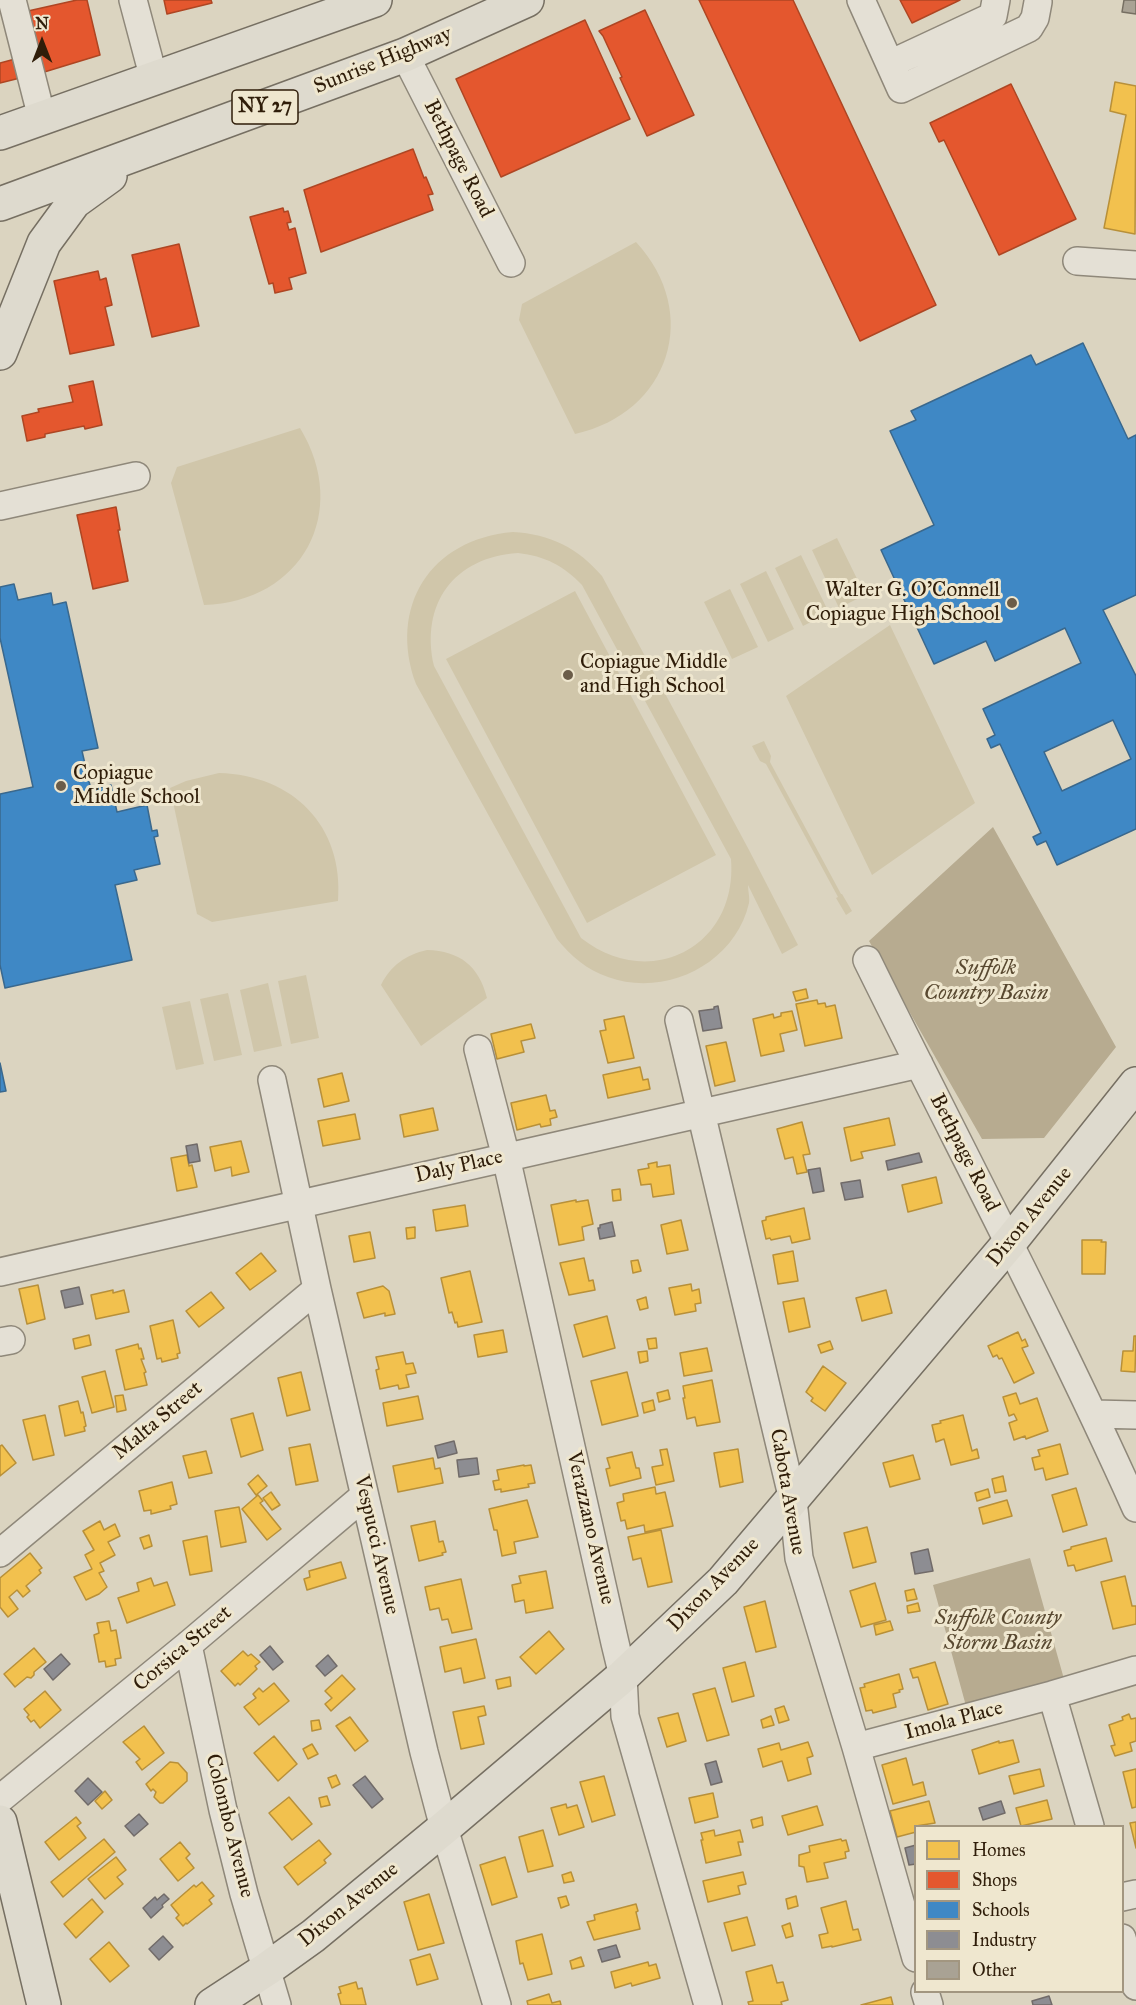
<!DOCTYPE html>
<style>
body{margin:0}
#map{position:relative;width:1136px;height:2005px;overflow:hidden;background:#dbd4c0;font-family:"IM FELL Great Primer",serif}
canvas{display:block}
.legend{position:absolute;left:914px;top:1825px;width:210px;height:168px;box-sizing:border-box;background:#efe7cf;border:2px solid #a29680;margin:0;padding:8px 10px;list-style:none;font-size:18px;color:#2f1d09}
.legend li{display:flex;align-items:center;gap:12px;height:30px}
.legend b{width:30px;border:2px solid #a29680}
.north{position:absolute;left:12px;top:12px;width:60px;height:60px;-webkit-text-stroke:4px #efe7cf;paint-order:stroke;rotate:0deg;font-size:16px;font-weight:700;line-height:24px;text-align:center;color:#2f1d09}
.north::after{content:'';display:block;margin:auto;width:21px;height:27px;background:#2f1d09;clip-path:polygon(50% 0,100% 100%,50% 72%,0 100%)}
</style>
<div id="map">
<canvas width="1136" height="2005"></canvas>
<ul class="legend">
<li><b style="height:16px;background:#f2c14e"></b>Homes</li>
<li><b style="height:16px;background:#e4572e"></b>Shops</li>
<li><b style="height:16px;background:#3f88c5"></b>Schools</li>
<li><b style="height:16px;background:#8d8d92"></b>Industry</li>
<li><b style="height:16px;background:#a9a294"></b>Other</li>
</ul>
<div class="north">N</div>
</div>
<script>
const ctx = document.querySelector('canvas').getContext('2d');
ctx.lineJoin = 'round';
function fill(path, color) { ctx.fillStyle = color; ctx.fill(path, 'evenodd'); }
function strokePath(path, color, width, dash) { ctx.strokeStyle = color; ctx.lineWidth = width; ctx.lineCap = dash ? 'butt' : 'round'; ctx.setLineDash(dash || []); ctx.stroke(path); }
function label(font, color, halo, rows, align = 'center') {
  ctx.font = font + ' "IM FELL Great Primer",serif'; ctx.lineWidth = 6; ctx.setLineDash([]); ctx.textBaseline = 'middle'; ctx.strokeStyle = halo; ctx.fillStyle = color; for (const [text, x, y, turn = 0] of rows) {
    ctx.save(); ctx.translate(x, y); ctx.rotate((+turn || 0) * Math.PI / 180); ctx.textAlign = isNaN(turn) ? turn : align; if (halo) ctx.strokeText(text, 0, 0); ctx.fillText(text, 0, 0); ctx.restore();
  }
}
const green = new Path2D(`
 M636 242C702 313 670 413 575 434L519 320 522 304Z
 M300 428C351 512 302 602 204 605L171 483 177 467Z
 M513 532C550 534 578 548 602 576L749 850 798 945 782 954 748 885C748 891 750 898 749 903 735 964 665 998 608 977 587 970 571 956 557 939L416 684C388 607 430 539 513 532ZM518 553C545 556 564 566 582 585L731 859C738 947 650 992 581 938L434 666C420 604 454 557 518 553Z
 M837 538 865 595 839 608 812 550Z
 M801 555 829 613 803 626 775 568Z
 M766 571 794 629 768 642 740 584Z
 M730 589 758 647 732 659 704 602Z
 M575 591 716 855 587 923 446 659Z
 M890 625 975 803 872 875 786 696Z
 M764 741 771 756 770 762 841 894H842L852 911 846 915 836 898 838 897 766 764 760 761 752 746Z
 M219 773C293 775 344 826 338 901L212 922 197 914 170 788 186 781Z
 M427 950C460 951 479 966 487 998L421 1046 381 985C391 965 406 955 427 950Z
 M306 975 319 1038 291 1044 278 981Z
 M268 983 282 1046 254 1052 240 990Z
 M228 993 242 1055 214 1061 200 999Z
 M190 1001 204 1064 176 1070 162 1007Z`);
const water = new Path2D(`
 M993 827 1116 1047 1044 1138 982 1139 869 941Z
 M1030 1558 1064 1679 966 1706 933 1585Z`);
const homes = new Path2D(`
 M1115 82 1136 86 1135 234 1104 228 1126 115 1110 111Z
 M806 989 808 998 796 1001 793 992Z
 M817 1000 818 1004 825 1003 826 1007 835 1005 842 1038 805 1046 796 1004Z
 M792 1011 797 1030 780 1034 784 1051 761 1056 753 1019 773 1014 774 1018 781 1016V1013Z
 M624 1016 634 1058 608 1063 600 1031 606 1030 604 1020Z
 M531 1024 535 1038 521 1041 524 1052 497 1059 491 1034Z
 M726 1042 735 1081 715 1086 706 1046Z
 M640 1067 643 1080 648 1079 650 1089 608 1098 603 1075Z
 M342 1073 349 1101 324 1107 318 1079Z
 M546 1095 550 1111 555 1110 557 1117 550 1119 551 1125 541 1127 540 1124 517 1130 511 1103Z
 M433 1108 438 1130 404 1137 400 1115Z
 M355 1114 360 1139 323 1146 318 1121Z
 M889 1118 895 1145 861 1152 863 1158 851 1161 844 1128Z
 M802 1122 810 1154 803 1155 807 1172 797 1174 793 1157 785 1159 777 1129Z
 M241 1141 249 1172 232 1176 231 1167 215 1171 210 1147Z
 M187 1155 189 1166 192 1165 197 1187 177 1191 171 1158Z
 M657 1162V1167L670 1165 674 1194 653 1197 651 1184 641 1185 638 1170 649 1168 648 1164Z
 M936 1177 942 1203 908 1212 902 1185Z
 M620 1189 621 1200 613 1201 612 1190Z
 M576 1200V1202L588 1200 593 1224 582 1227 584 1240 559 1245 551 1205Z
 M465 1205 468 1226 436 1231 433 1210Z
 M804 1208 810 1239 792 1243 790 1236 771 1240 770 1238 766 1239 762 1221 766 1220V1217Z
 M681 1220 688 1250 667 1254 661 1225Z
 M415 1227V1238L407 1239 406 1228Z
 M370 1232 375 1258 354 1262 349 1236Z
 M1082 1240H1102L1101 1242H1106L1105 1274H1082Z
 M793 1251 798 1281 778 1284 773 1255Z
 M261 1253 276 1271 250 1290 236 1273Z
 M584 1258 589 1281 593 1280 595 1290 569 1295 560 1263Z
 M638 1260 641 1271 633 1273 631 1261Z
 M470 1271 482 1322 458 1327 457 1322 455 1323 452 1312 449 1313 441 1278Z
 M691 1284 692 1291 699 1289 701 1303 695 1304 696 1311 675 1315 669 1288Z
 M38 1285 45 1319 27 1324 19 1289Z
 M383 1286 389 1291 395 1314 385 1316V1313L364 1318 357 1293Z
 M113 1290V1293L124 1290 129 1312 96 1319 91 1295Z
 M886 1290 892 1313 862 1321 856 1298Z
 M211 1292 224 1308 199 1327 186 1311Z
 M646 1297 648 1308 640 1310 637 1300Z
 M804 1298 810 1327 789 1332 783 1302Z
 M607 1316 615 1348 583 1357 574 1325Z
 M173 1320 180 1353 177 1354 178 1358 162 1362 161 1358 157 1359 150 1326Z
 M503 1330 507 1352 478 1357 474 1335Z
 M1018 1332 1022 1341 1025 1339 1028 1346 1022 1348 1034 1373 1014 1383 1002 1358 999 1359 997 1355 993 1357 988 1346Z
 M89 1335 91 1345 75 1349 73 1339Z
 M1134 1336H1136L1135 1372 1121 1371 1123 1351H1133Z
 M656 1338 657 1348 649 1349 647 1339Z
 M830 1341 833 1349 821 1353 818 1345Z
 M138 1344 139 1349 141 1348 144 1359H141L146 1372 144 1373 147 1385 125 1390 116 1350Z
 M707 1348 712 1371 684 1376 680 1353Z
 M647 1351 648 1361 640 1363 638 1352Z
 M403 1352 406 1364 413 1363 416 1373 406 1375 409 1387 399 1389 398 1385 380 1389 376 1370 379 1369 376 1357Z
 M823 1366 846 1383 825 1411 811 1401 813 1398 806 1392Z
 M105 1371 114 1407 92 1413 82 1377Z
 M301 1372 310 1410 287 1416 278 1378Z
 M627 1372 638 1416 602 1425 591 1381Z
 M712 1380 720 1422 697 1426 695 1417 687 1419 683 1398H685L683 1386Z
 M668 1390 670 1399 659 1402 657 1393Z
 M1016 1393 1020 1404 1037 1398 1048 1431 1026 1439 1025 1436 1014 1440 1009 1423 1017 1420 1014 1414 1009 1416 1003 1397Z
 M123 1395 126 1410 117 1412 115 1396Z
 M418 1396 423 1419 387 1426 383 1403Z
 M653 1400 655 1410 644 1413 642 1403Z
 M78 1401 81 1413 83 1412 86 1426 84 1427 85 1431 65 1436 59 1406Z
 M253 1413 263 1450 241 1457 231 1419Z
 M45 1415 54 1455 33 1460 23 1420Z
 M963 1415 972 1451 977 1449 979 1458 951 1465 944 1439 936 1442 932 1425 941 1423 940 1421Z
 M310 1444 318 1481 296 1485 289 1448Z
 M1060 1444 1068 1474 1046 1480 1043 1468 1035 1470 1032 1458 1040 1456 1038 1450Z
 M2 1445 16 1463 0 1476V1446Z
 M667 1449 674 1481 656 1485 652 1467 663 1465 660 1450Z
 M738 1449 743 1482 720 1487 714 1453Z
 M206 1451 212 1473 189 1478 183 1456Z
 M632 1452 636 1468H639L641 1478 610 1486 606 1469 610 1468 607 1458Z
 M913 1455 920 1479 890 1487 883 1463Z
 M433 1458 435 1469 440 1468 443 1483 398 1492 393 1466Z
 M524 1465V1466L531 1465 535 1483 528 1484 529 1487 501 1492V1489L495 1490 493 1481 499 1480 497 1470Z
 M258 1475 267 1486 256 1495 248 1484Z
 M1003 1476 1006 1491 995 1493 992 1479Z
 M172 1482 177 1504 170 1506 171 1509 151 1514V1510L144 1511 139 1491Z
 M655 1487 656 1494 665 1492 673 1526 645 1532 644 1525 627 1529 625 1520 621 1521 617 1503 624 1501 623 1494Z
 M1076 1488 1087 1525 1063 1532 1052 1495Z
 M988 1489 990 1497 977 1501 975 1493Z
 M271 1492 280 1505 272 1510 263 1498Z
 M258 1495 263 1501 260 1503 281 1529 267 1540 242 1509Z
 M527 1500 538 1537 514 1542 516 1553 502 1556 497 1530H494L489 1509Z
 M1007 1500 1012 1516 983 1524 979 1508Z
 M239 1507 246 1542 221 1547 215 1511Z
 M100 1521 104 1530 115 1524 120 1536 108 1542 115 1555 100 1563 104 1571 99 1573 107 1587 99 1594 86 1600 74 1577 92 1569 85 1555 94 1550 83 1531Z
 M435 1521 439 1542 443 1541 446 1552 442 1553 443 1555 419 1561 411 1526Z
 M867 1527 876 1562 853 1568 844 1533Z
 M661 1530 672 1582 648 1587 641 1558 633 1560 628 1537Z
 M149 1535 152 1546 144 1549 140 1538Z
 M207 1536 212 1571 190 1575 183 1541Z
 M1106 1538 1112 1561 1076 1571 1074 1565 1068 1566 1064 1551 1071 1549V1547Z
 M30 1553 42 1568 39 1570 41 1573 26 1586 30 1591 23 1597 17 1590 9 1597 18 1609 8 1617 0 1607V1578Z
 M341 1562 346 1578 307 1590 304 1579 310 1577 309 1571Z
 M546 1571 553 1608 526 1613 524 1600 515 1602 512 1585 521 1583 519 1576Z
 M1125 1576 1132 1606H1136V1624L1113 1629 1101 1582Z
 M151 1578 154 1586 167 1582 175 1605 127 1623 118 1598 139 1591 137 1583Z
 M461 1579 472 1629 452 1633 448 1619 442 1620 439 1608 430 1610 425 1587Z
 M875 1583 886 1620 861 1627 850 1591Z
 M914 1589 917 1599 907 1601 905 1591Z
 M765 1601 776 1647 756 1652 744 1607Z
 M918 1603 920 1611 908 1613 907 1606Z
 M109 1621 111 1631 116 1630 121 1658 115 1659 116 1665 106 1667 105 1661 99 1662 94 1635 99 1633 97 1623Z
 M890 1621 893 1630 876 1635 874 1625Z
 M549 1631 564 1649 536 1674 520 1657Z
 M476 1639 485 1678 464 1683 461 1668 445 1672 440 1647Z
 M34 1648 46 1662 34 1672V1675L31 1678 27 1677 15 1687 4 1674Z
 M243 1651 248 1656 251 1654 260 1662 255 1666 257 1669 240 1685 238 1683 235 1686 221 1671Z
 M745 1662 754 1696 732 1702 723 1668Z
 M935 1662 948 1704 928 1710 918 1677 913 1678 910 1669Z
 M899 1674 903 1689 899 1690 900 1692 893 1694 896 1707 873 1713 872 1710 866 1711 860 1688 865 1687 864 1684Z
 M342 1675 355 1689 331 1711 325 1704 332 1698 325 1691Z
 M510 1677 511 1686 498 1689 496 1680Z
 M274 1683 289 1701 259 1725 244 1707 256 1698 253 1694 259 1688 263 1692Z
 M715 1688 729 1735 707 1741 693 1694Z
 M45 1691 61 1710 40 1728 34 1720 31 1722 27 1717 29 1715 24 1709Z
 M484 1706 486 1715 478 1717 484 1744 461 1749 453 1712Z
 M784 1706 789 1720 779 1723 775 1709Z
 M678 1713 686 1741 667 1747 658 1718Z
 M1129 1714 1131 1719 1136 1718V1741L1130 1743 1132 1751 1115 1756 1111 1746 1115 1745 1109 1725 1123 1720 1122 1717Z
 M771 1716 774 1725 763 1728 761 1720Z
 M350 1717 368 1741 355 1751 336 1726Z
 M319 1720 321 1729 312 1731 311 1721Z
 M144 1726 164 1753 142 1770 136 1762 140 1759 123 1742Z
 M274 1736 297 1764 278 1781 254 1753Z
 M1013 1740 1019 1762 979 1774 972 1750 999 1741V1743Z
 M808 1742 813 1756 807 1758 811 1774 788 1781 782 1761 763 1767 758 1749 779 1743 781 1750Z
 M312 1744 318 1754 308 1759 303 1749Z
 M906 1758 913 1785 923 1782 926 1795 893 1804 882 1765Z
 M170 1762 178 1763 187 1773V1781L163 1803H160L154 1797 156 1792 153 1789 151 1791 146 1784Z
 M1040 1769 1044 1786 1014 1794 1009 1776Z
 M1136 1769V1807L1132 1808 1123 1772Z
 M336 1775 340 1784 332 1788 328 1778Z
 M604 1776 615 1815 592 1822 580 1782Z
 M105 1791 112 1800 102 1809 95 1801Z
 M713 1793 718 1817 695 1823 689 1798Z
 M327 1796 330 1805 321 1807 319 1798Z
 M289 1797 312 1824 292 1840 269 1813Z
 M1047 1800 1052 1819 1021 1826 1016 1808Z
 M929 1801 935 1823 916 1826V1832L897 1837 890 1811Z
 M566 1804 567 1808 577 1805 584 1827 559 1835 551 1808Z
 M817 1806 823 1825 788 1835 782 1816Z
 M76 1817 81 1823 77 1826 86 1838 59 1860 45 1842Z
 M762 1817 763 1825 753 1828 751 1820Z
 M1136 1822V1848L1130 1823Z
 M543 1830 553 1866 528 1872 519 1837Z
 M714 1830 715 1836 740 1830 743 1842H738L741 1855 706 1863 701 1840H703L701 1833Z
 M104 1839 115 1852 63 1897 51 1882Z
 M841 1839 842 1841 846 1840 849 1851 845 1852 846 1858 824 1863 828 1878 807 1882 804 1867 799 1866V1855L810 1852 809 1846Z
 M319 1840 331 1854 324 1860 326 1863 298 1885 284 1867Z
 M180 1842 190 1854 186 1858 194 1868 178 1881 160 1859Z
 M116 1857 126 1870 117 1877 123 1884 105 1899 88 1879Z
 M505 1857 517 1897 492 1905 480 1865Z
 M571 1872 574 1881 564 1883 562 1875Z
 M743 1872 746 1884 738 1886 740 1894 708 1902 703 1881Z
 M202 1882 214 1896 209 1900 212 1904 187 1924 186 1923 183 1926 176 1918 179 1915 171 1905 194 1885 196 1887Z
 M429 1894 444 1943 418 1950 404 1902Z
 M566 1896 569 1905 561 1908 558 1898Z
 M796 1896 798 1906 788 1909 786 1899Z
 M92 1899 103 1912 76 1938 64 1924Z
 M846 1901 853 1930 858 1929 861 1940 832 1947V1946L822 1948 819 1935 828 1933 821 1908Z
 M636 1904 638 1911 636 1912 640 1929 594 1940 587 1922 595 1920 594 1915Z
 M747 1917 755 1945 732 1951 724 1923Z
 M790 1923 793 1936 786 1938 782 1926Z
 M542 1934 552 1974 528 1980 523 1963 520 1964 516 1941Z
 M109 1942 129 1966 110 1982 90 1959Z
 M430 1954 438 1979 417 1985 410 1960Z
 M581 1957 584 1966 572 1969 570 1961Z
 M648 1962 649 1966 656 1964 660 1978 632 1986 631 1983 615 1988 611 1972Z
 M772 1965 777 1983 783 1982 788 2000 781 2002 782 2005H749L748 2002 753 2001 746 1972Z
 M356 1982 358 1989 362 1988 366 2005H341L338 1994 341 1993 339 1987Z
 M549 1994 552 2003 560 2001 561 2005H528L527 2001Z
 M891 1997 893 2005H861Z`);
const shops = new Path2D(`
 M77 0H87L100 55 41 73 28 11Z
 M164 0H211L212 3 167 14Z
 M699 0H793L936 305 860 341Z
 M900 0H960L912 23Z
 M645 10 694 115 647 136 620 78 622 77 603 36 599 31Z
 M585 20 630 119 501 177 456 79Z
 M15 59 20 78 0 83V63Z
 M1011 84 1076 219 999 255 944 140 939 142 930 123Z
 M413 149 424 178 426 177 433 194 428 195 433 210 321 252 304 190Z
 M283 208 284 212 288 211 291 222 287 223 289 230 295 228 306 273 289 278 292 289 275 293 273 283 269 284 250 217Z
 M179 244 199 326 152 337 132 255Z
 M98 271 100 280 106 278 112 305 105 307 114 345 70 354 54 281Z
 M93 381 102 425 85 429 84 426 45 434V437L27 441 22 416 39 412 38 409 73 402 69 386Z
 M116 507 120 530H118L128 581 93 589 77 515Z`);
const schools = new Path2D(`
 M1083 343 1128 439 1136 435V595L1103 610 1136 676V829L1057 865 1046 841 1037 845 1033 837 1041 833 1000 744 991 748 987 739 995 735 983 709 1081 663 1065 628 995 661 986 641 934 664 881 550 934 525 890 431 916 420 911 411 1031 355 1036 365ZM1113 720 1131 759 1062 791 1044 752Z
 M14 584 18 600 51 593 53 605 66 602 98 748 82 751 91 790 111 785 117 812 147 805 152 831 157 830 158 836 154 837 160 864 134 870 137 880 115 885 132 960 5 988 0 965V794L33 787 0 638V587Z
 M0 1063 6 1091 0 1092Z`);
const industry = new Path2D(`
 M718 1006 722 1028 703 1031 699 1011 714 1009V1007Z
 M197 1144 200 1161 189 1163 186 1146Z
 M919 1153 922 1162 888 1170 886 1161Z
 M820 1168 824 1191 813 1193 808 1170Z
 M860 1180 863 1197 845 1200 841 1183Z
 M612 1222 615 1236 600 1239 598 1228H600V1225Z
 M79 1287 83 1304 65 1308 61 1291Z
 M454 1441 457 1453 438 1458 435 1446Z
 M477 1458 479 1474 459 1477 457 1460Z
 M928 1549 933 1571 915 1574 911 1553Z
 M270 1646 283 1662 273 1670 260 1655Z
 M61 1654 70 1664 53 1680 44 1669Z
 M328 1655 337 1666 325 1676 316 1666Z
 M716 1761 722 1782 711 1785 705 1764Z
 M365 1776 383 1799 372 1808 353 1785Z
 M88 1778 102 1792 88 1805 75 1791Z
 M1001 1801 1005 1813 983 1820 979 1808Z
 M139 1814 148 1824 134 1836 125 1826Z
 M916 1845V1864L909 1865 905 1848Z
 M164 1894 169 1899 162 1905 163 1907 151 1918 143 1908 155 1897 157 1900Z
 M163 1936 173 1947 159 1960 149 1949Z
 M616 1945 620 1957 602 1962 598 1950Z
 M1049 1996 1052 2005H1033L1032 2001Z`);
const building = new Path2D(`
 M1124 0H1136V14L1122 12Z`);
const minor = new Path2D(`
 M12 0 42 118
 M133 0 154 79
 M861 0 901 89 1029 28 1035 18 1038 2
 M405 55 511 263
 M890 64 993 16 996 0
 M1077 261 1136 265
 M0 506 136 476
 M867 960C957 1143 1053 1323 1136 1508
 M679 1020 793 1500 799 1558 856 1747 916 1958
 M478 1049 506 1157 615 1643 623 1676 625 1716 708 2005
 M272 1080 317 1289 424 1752 444 1828 497 2005
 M0 1272 919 1064
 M0 1342 11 1340
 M1094 1414 1136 1415
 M0 1553 317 1289
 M188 1645 223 1810 244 1894 277 2005
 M1052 1695 1090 1826
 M856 1747 1052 1695 1136 1670
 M0 1799 188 1645 364 1496
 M1122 1897 1136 1894
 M1122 1938 1136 1986
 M925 1992 929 2005`);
const major = new Path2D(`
 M0 1822 44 2005
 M212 2005 267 1969 313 1936 444 1828 623 1676 723 1581 1010 1242 1136 1084`);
const highway = new Path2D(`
 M0 133 375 0
 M0 204 405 55 527 0
 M0 353 44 243 74 202 110 176`);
const markers = [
 [1012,603,6,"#6b5d49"],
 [568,675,6,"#6b5d49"],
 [61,786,6,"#6b5d49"]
];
const shields = [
 [265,107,66]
];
const shieldNames = [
 ["NY 27",265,107]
];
const streetNames = [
 ["Sunrise Highway",383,61,-22],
 ["Bethpage Road",458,159,63],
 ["Bethpage Road",964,1153,63],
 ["Daly Place",459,1167,-13],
 ["Dixon Avenue",1030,1217,-51],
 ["Malta Street",158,1421,-40],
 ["Cabota Avenue",787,1492,80],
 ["Verazzano Avenue",590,1528,77],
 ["Vespucci Avenue",376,1545,77],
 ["Dixon Avenue",714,1585,-46],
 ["Corsica Street",183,1649,-40],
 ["Imola Place",954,1721,-15],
 ["Colombo Avenue",229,1826,76],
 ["Dixon Avenue",349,1905,-39]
];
const poiNames = [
 ["Walter G. O'Connell",1000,591,"right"],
 ["Copiague High School",1000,615,"right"],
 ["Copiague Middle",580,663],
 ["and High School",580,687],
 ["Copiague",73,774],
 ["Middle School",73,798]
];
const waterNames = [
 ["Suffolk",986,969],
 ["Country Basin",986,994],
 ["Suffolk County",998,1619],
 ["Storm Basin",998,1644]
];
fill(green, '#d0c6aa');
fill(water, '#b7ab90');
fill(homes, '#f2c14e');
strokePath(homes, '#b89039', 1.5);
fill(shops, '#e4572e');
strokePath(shops, '#ae4623', 1.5);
fill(schools, '#3f88c5');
strokePath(schools, '#3a688d', 1.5);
fill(industry, '#8d8d92');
strokePath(industry, '#716b69', 1.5);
fill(building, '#a9a294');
strokePath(building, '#766f62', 1.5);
strokePath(minor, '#8f887a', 30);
strokePath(major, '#766f62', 36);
strokePath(highway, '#766f62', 36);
strokePath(minor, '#e4e0d5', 27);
strokePath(major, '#dedace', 33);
strokePath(highway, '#dedace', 33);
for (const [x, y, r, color] of markers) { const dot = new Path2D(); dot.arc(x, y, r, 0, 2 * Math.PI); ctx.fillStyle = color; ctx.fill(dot); strokePath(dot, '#efe7cf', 2); }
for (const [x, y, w] of shields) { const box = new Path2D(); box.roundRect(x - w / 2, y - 17, w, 34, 4.5); ctx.fillStyle = '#efe7cf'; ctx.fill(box); strokePath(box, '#2f1d09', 1.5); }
label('bold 20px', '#2f1d09', null, shieldNames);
label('21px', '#2f1d09', '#efe7cf', streetNames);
label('21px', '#2f1d09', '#efe7cf', poiNames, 'left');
label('italic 22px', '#594931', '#efe7cf', waterNames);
</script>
